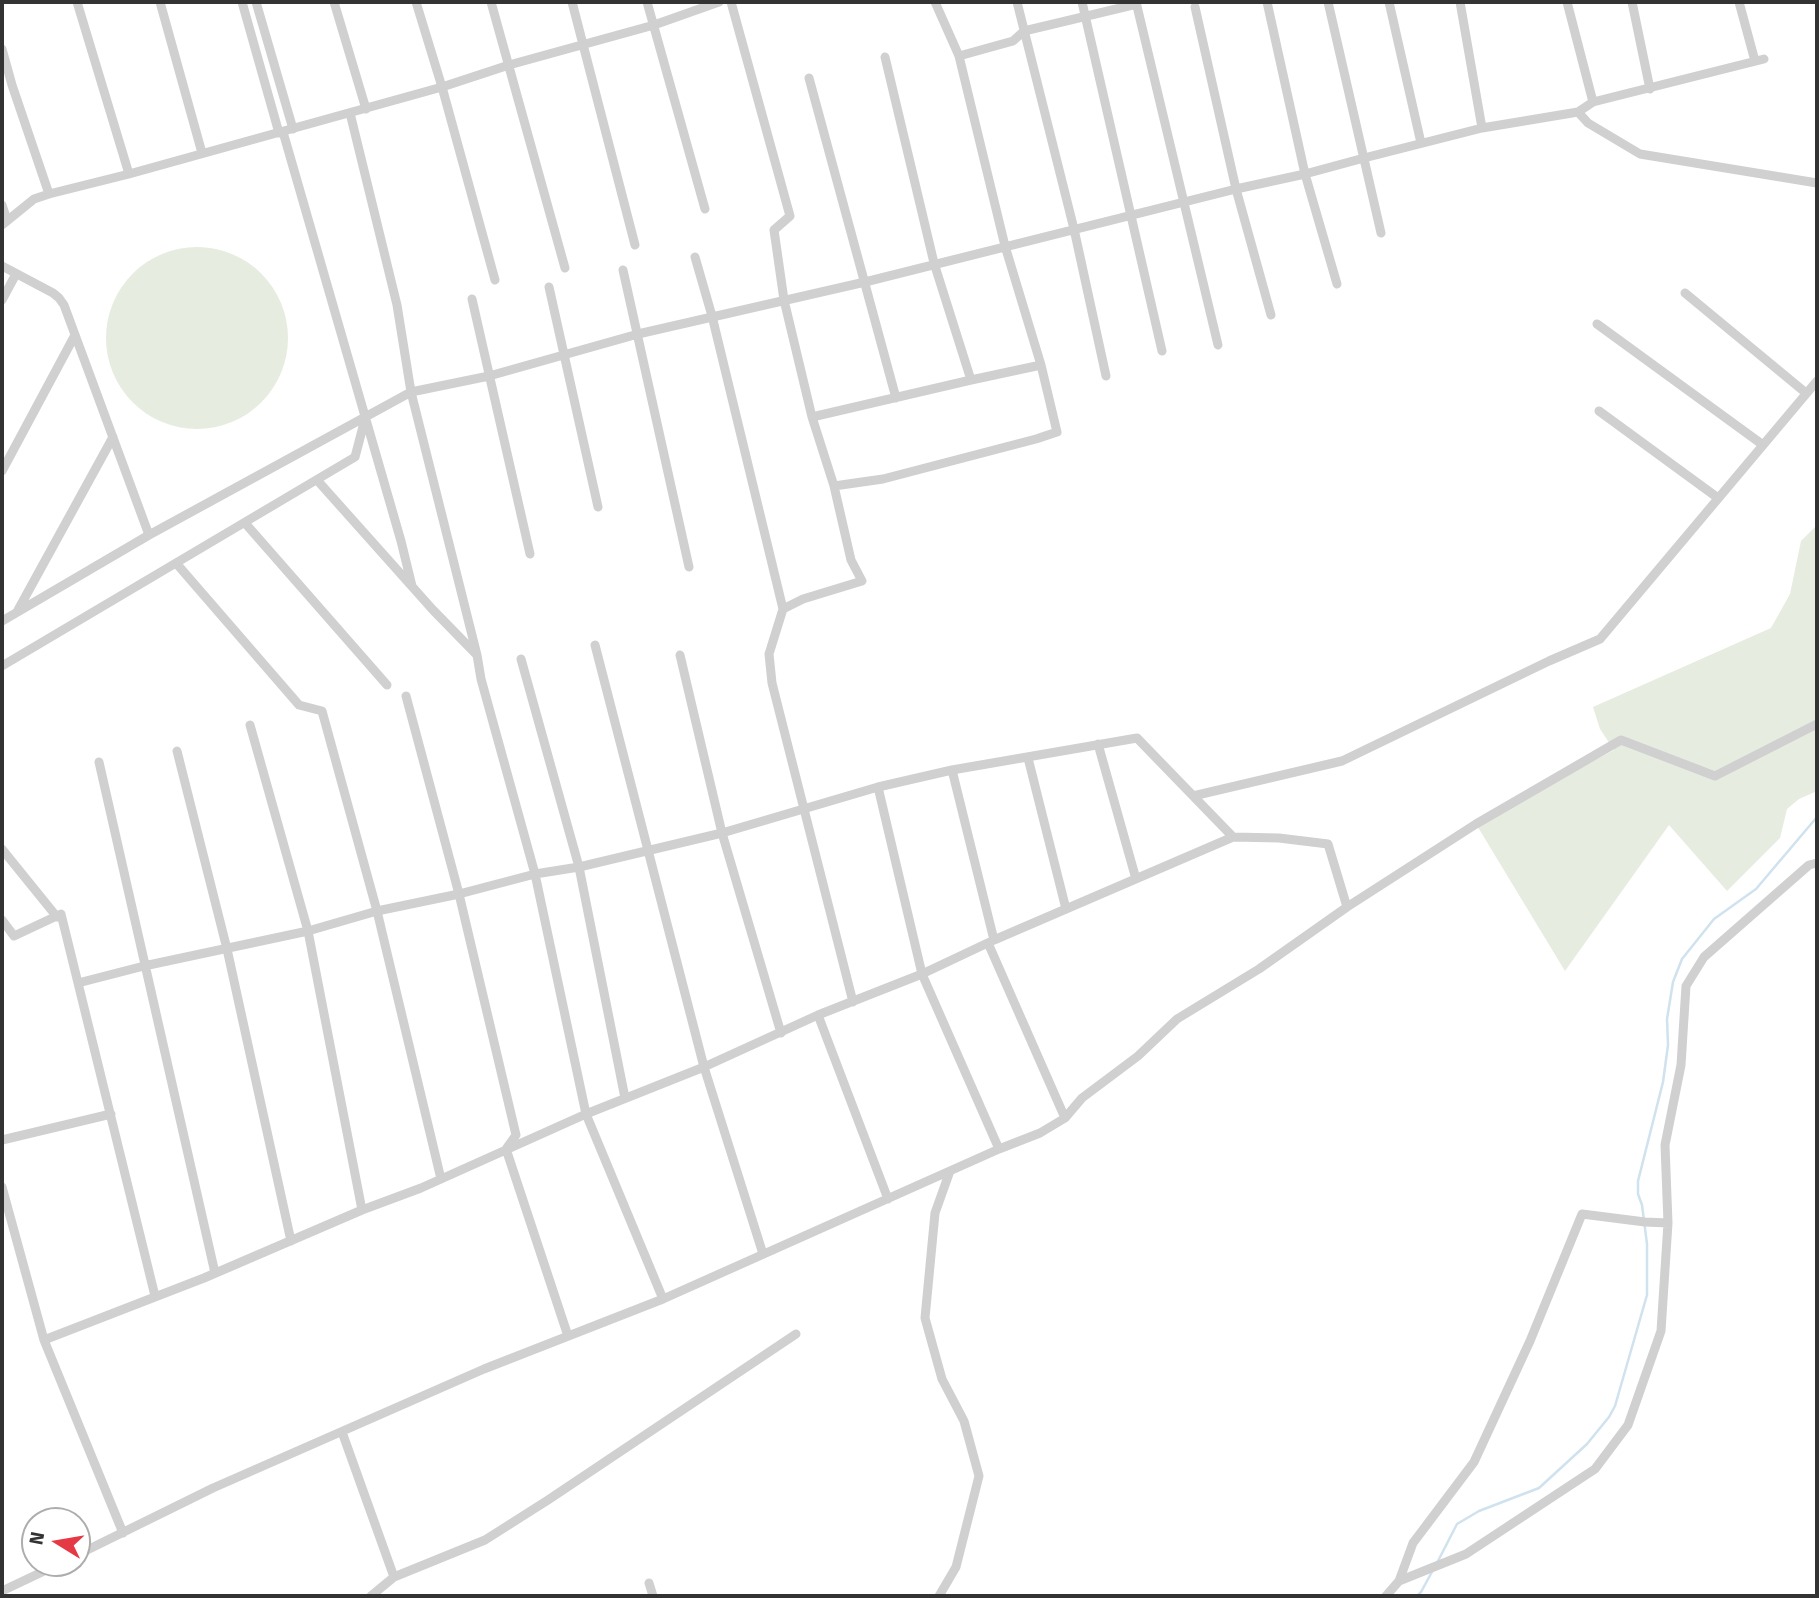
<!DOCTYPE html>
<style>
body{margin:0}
#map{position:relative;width:1819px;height:1598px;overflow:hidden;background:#fff;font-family:"Fira Sans",sans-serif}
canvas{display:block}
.frame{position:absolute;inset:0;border:4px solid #333;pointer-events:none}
.north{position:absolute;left:21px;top:1507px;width:70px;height:70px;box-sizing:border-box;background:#fff;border:2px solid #adadad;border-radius:50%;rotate:281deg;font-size:19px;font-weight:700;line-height:28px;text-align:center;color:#333}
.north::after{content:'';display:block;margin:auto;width:24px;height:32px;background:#e63946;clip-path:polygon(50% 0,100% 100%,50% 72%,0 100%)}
</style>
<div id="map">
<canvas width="1819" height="1598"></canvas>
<div class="frame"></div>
<div class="north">N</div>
</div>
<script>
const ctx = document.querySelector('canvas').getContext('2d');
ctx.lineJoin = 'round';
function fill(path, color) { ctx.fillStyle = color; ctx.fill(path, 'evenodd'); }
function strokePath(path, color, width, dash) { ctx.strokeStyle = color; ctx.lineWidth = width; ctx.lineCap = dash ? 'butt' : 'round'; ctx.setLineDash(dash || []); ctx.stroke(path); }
const green = new Path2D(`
 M106 338a91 91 0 1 1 182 0a91 91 0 1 1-182 0Z
 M1817 525V791L1799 799 1787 809 1780 838 1727 891 1669 825 1565 971 1476 824 1614 750 1600 729 1593 707 1771 628 1790 594 1801 541Z`);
const stream = new Path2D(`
 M1438 1561 1457 1524 1479 1511 1539 1488 1587 1444 1609 1417 1615 1406 1647 1295V1244L1642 1205 1638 1194V1181L1663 1082 1668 1045 1667 1019 1673 982 1682 959 1714 919 1756 889 1817 817
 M1417 1596 1421 1592 1433 1570`);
const minor = new Path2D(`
 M77 2 129 174
 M160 2 202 153
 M242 2 279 133
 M256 2 293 129
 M334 2 366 109
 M416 2 442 87 495 280
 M491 2 565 268
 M572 2 635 245
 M647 2 705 209
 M731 2 790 216 774 230 784 300 812 417 834 486 851 560 862 581 803 599 783 609
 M1017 2 1074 229 1106 376
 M1082 2 1162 351
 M1136 2 1218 345
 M1267 2 1305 174 1337 284
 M1328 2 1381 233
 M1389 2 1421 143
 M1460 2 1482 128
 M1567 2 1593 102
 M1632 2 1650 89
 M1739 2 1755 61
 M1195 7 1236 189 1271 315
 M2 49 12 85 49 194
 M959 56 1013 41 1024 31 1137 4
 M885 57 934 263 971 380
 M809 78 896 398
 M1578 112 1588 123 1640 154 1817 183
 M350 113 397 305 411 392 477 655 481 679 535 874 586 1114 663 1299
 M283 132 401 541 412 586
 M2 205 7 220
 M2 225 34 199 49 194 129 174 442 87 509 65 654 25 719 2
 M695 257 712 316 783 609 769 654 772 683 853 1002
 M2 266 53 293 59 298 64 305 149 535
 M623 270 689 567
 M549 287 598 507
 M1685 293 1806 393
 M472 299 530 554
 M2 300 16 274
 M1597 324 1763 445
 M1599 411 1718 498
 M812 417 971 380 1041 365
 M2 471 75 335
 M317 480 433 610 476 654
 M834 486 883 479 1036 439 1057 432 1041 365 1005 246 959 56 935 2
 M245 523 387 685
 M176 563 299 705 322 711 377 911 441 1179
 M18 610 113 437
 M2 621 149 535 411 392 489 376 638 334 865 282 1236 189 1305 174 1364 158 1482 128 1578 112 1593 102 1764 59
 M595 645 704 1067 763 1254
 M680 655 722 833 781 1033
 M521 659 579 867 625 1098
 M2 666 355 457 365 419
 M406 696 459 894 516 1135 506 1149 568 1336
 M250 725 308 931 362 1210
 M1098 744 1136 879
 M177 751 227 949 291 1241
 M1028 758 1066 909
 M99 762 215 1273
 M952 770 994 940
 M878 787 922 974 999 1149
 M1193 796 1342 761 1549 661 1600 639 1817 381
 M2 849 57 917
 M2 920 14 936 61 914 78 983 144 966 308 931 377 911 459 894 535 874 579 867 722 833 878 787 952 770 1137 738 1233 837
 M988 943 1065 1118
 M78 983 155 1296
 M818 1015 888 1199
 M2 1140 111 1114
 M2 1187 44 1340 123 1533
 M44 1340 204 1278 362 1210 421 1188 586 1114 704 1067 818 1015 922 974 994 940 1233 837 1279 838 1328 844 1347 907
 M342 1432 394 1577
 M77 1555 213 1488 484 1369 663 1299 999 1149 1040 1133 1065 1118 1082 1098 1138 1056 1177 1019 1259 969 1347 907 1476 824 1621 740 1715 776 1817 724
 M1399 1581 1413 1543 1474 1462 1530 1341 1582 1214 1645 1222 1668 1223
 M649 1583 653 1596
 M2 1591 61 1563
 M371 1596 394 1577 485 1540 548 1500 796 1334
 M939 1596 956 1567 979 1476 964 1421 942 1379 925 1318 935 1213 950 1171
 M1386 1596 1399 1581 1466 1554 1595 1469 1628 1425 1661 1331 1668 1223 1665 1145 1681 1065 1686 986 1704 957 1809 865 1817 863`);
fill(green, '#e6ecdf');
strokePath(stream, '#cfe2ee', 2.5);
strokePath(minor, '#d0d0d0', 9);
</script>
